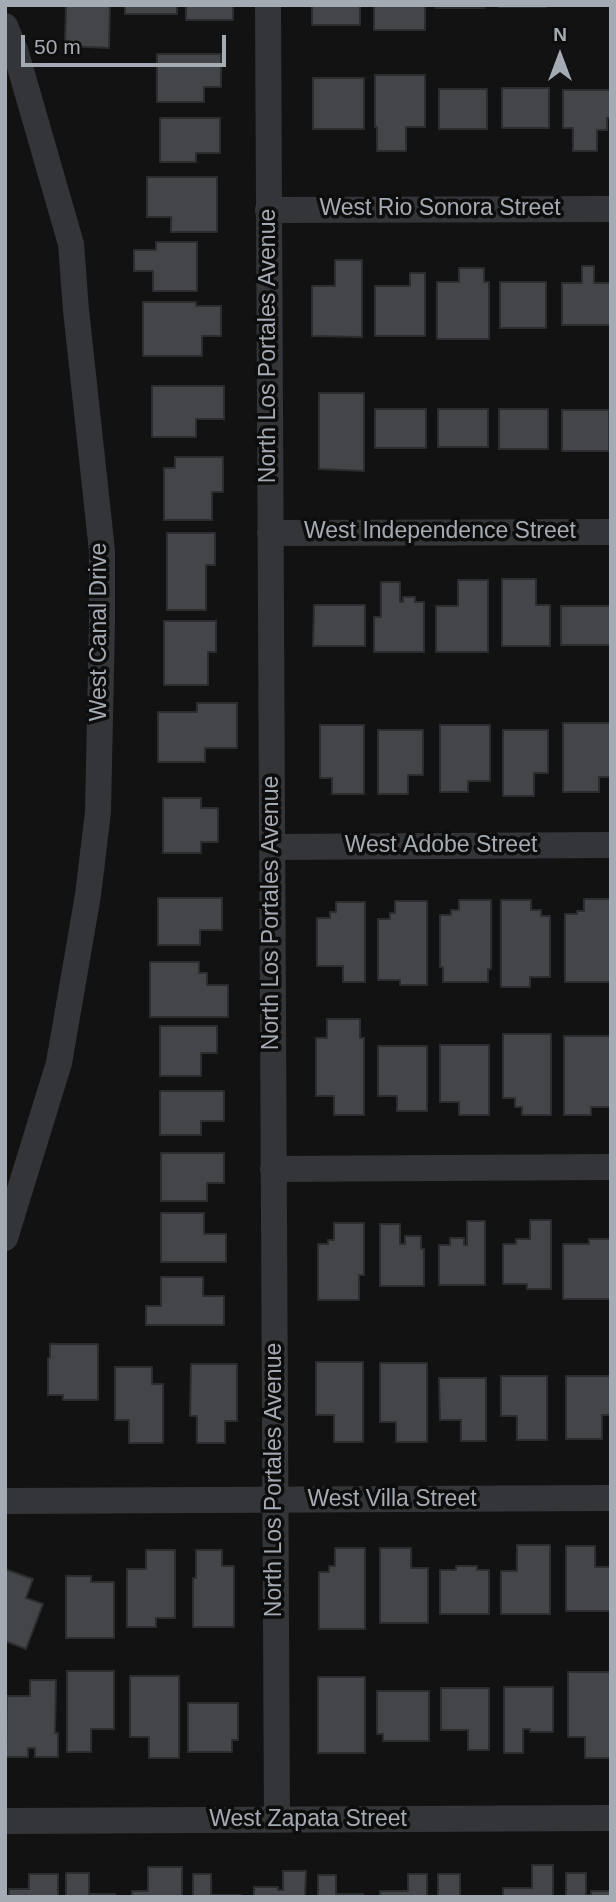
<!DOCTYPE html>
<style>
body{margin:0}
#map{position:relative;width:616px;height:1902px;overflow:hidden;background:#121213;font-family:Arial,sans-serif}
canvas{display:block}
.frame{position:absolute;inset:0;border:7px solid #a5abb3;pointer-events:none}
.north{position:absolute;left:525px;top:21px;width:70px;height:70px;-webkit-text-stroke:5px #0d0d0e;paint-order:stroke;rotate:0deg;font-size:19px;font-weight:700;line-height:28px;text-align:center;color:#a5abb3}
.north::after{content:'';display:block;margin:auto;width:24px;height:32px;background:#a5abb3;clip-path:polygon(50% 0,100% 100%,50% 72%,0 100%)}
.scale{position:absolute;left:21px;top:35px;width:205px;height:32px;box-sizing:border-box;border:4px solid #a5abb3;border-top:0;padding-left:9px;font-size:21px;line-height:24px;white-space:nowrap;color:#a5abb3;-webkit-text-stroke:5px #0d0d0e;paint-order:stroke}
</style>
<div id="map">
<canvas width="616" height="1902"></canvas>
<div class="frame"></div>
<div class="north">N</div>
<div class="scale">50 m</div>
</div>
<script>
const ctx = document.querySelector('canvas').getContext('2d');
ctx.lineJoin = 'round';
function fill(path, color) { ctx.fillStyle = color; ctx.fill(path, 'evenodd'); }
function strokePath(path, color, width, dash) { ctx.strokeStyle = color; ctx.lineWidth = width; ctx.lineCap = dash ? 'butt' : 'round'; ctx.setLineDash(dash || []); ctx.stroke(path); }
function label(font, color, halo, rows, align = 'center') {
  ctx.font = font + ' Arial,sans-serif'; ctx.lineWidth = 7; ctx.setLineDash([]); ctx.textBaseline = 'middle'; ctx.strokeStyle = halo; ctx.fillStyle = color; for (const [text, x, y, turn = 0] of rows) {
    ctx.save(); ctx.translate(x, y); ctx.rotate((+turn || 0) * Math.PI / 180); ctx.textAlign = isNaN(turn) ? turn : align; if (halo) ctx.strokeText(text, 0, 0); ctx.fillText(text, 0, 0); ctx.restore();
  }
}
const building = new Path2D(`
 M66 5H110L109 48 65 46Z
 M125 5H177V14H125Z
 M186 5H233V20H186Z
 M312 5H360V25H312Z
 M374 5H425V30H374Z
 M436 5H484V8H436Z
 M499 5H546V7H499Z
 M157 54H221V87H204V102H157Z
 M375 75H425V127H406V151H377V127H375Z
 M313 78H364V129H313Z
 M502 88H549V128H502Z
 M439 89H487V129H439Z
 M563 90H611V118H607V130H597V151H573V128H563Z
 M160 118H220V153H196V162H160Z
 M147 177H217V232H171V217H147Z
 M156 242H197V291H153V271H134V250H156Z
 M335 260H362V337L312 336V286H335Z
 M582 266H594V283H610V325H562V283H582Z
 M459 268H484V282H489V339H437V282H459Z
 M410 273H425V336H375V286H410Z
 M500 282H546V328H500Z
 M143 302H196V306H221V336H202V356H143Z
 M152 386H224V419H196V437H152Z
 M319 393H364V471L319 469Z
 M375 409H426V448H375Z
 M438 409H488V447H438Z
 M499 409H548V449H499Z
 M562 410H609V451H562Z
 M175 457H223V492H212V520H164V468H175Z
 M167 533H215V565H206V610H167Z
 M502 579H536V605H550V646H502Z
 M458 580H488V652H436V606H458Z
 M381 582H400V602H403V597H415V602H424V652H374V617H381Z
 M314 605H365V646H313Z
 M561 606H611V645H561Z
 M164 621H216V652H208V685H164Z
 M197 703H237V748H205V762H158V712H197Z
 M563 723H611V777H599V792H563Z
 M320 725H364V794H332V778H320Z
 M440 725H490V781H468V792H440Z
 M378 730H423V775H408V794H378Z
 M503 730H548V773H534V796H503Z
 M163 798H201V808H218V842H201V853H163Z
 M158 898H222V930H200V945H158Z
 M584 899H611V982H565V914H577V911H584Z
 M459 900H491V969H488V982H443V967H440V915H451V910H459Z
 M501 900H531V910H541V916H550V977H530V987H501Z
 M395 901H427V985H400V980H378V919H390V913H395Z
 M336 902H365V982H343V966H317V918H330V912H336Z
 M150 962H199V973H207V985H228V1017H150Z
 M327 1019H360V1038H364V1115H334V1096H316V1038H327Z
 M160 1026H217V1053H201V1076H160Z
 M503 1034H551V1115H522V1107H515V1098H503Z
 M564 1036H611V1107H591V1115H564Z
 M440 1045H489V1115H459V1102H440Z
 M378 1046H427V1111H397V1096H378Z
 M160 1091H224V1121H201V1135H160Z
 M161 1153H224V1183H207V1201H161Z
 M161 1213H204V1234H226V1262H161Z
 M530 1220H551V1289H527V1284H503V1244H516V1239H530Z
 M467 1221H485V1285H439V1245H450V1238H464V1245H467Z
 M334 1223H364V1275H359V1300H318V1244H328V1240H334Z
 M380 1224H400V1244H405V1236H421V1249H424V1286H380Z
 M589 1239H611V1299H563V1244H589Z
 M161 1277H203V1296H224V1325H146V1306H161Z
 M50 1344H98V1400H63V1395H48V1358H50Z
 M316 1362H363V1442H334V1415H316Z
 M380 1363H427V1442H396V1422H380Z
 M191 1364H237V1421H225V1443H197V1416H190Z
 M115 1367H152V1384H163V1443H129V1420H115Z
 M501 1376H547V1440H517V1416H501Z
 M566 1376H611V1415H602V1439H566Z
 M439 1378H486V1441H461V1420H440Z
 M517 1545H550V1614H501V1571H517Z
 M566 1546H595V1567H611V1611H566Z
 M335 1548H365V1629H319V1572H329V1566H335Z
 M380 1548H411V1568H428V1623H380Z
 M146 1550H175V1618H156V1627H127V1569H146Z
 M196 1550H222V1566H234V1627H193V1578H196Z
 M456 1566H477V1570H489V1614H440V1570H456Z
 M5 1569 33 1579 26 1598 43 1604 26 1649 5 1641Z
 M66 1576H91V1582H114V1638H66Z
 M67 1671H114V1729H91V1752H67Z
 M568 1672H611V1758H585V1737H568Z
 M130 1676H179V1758H149V1737H130Z
 M318 1677H365V1753H318Z
 M30 1680H56L55 1733H58V1757H35V1748H28V1757H6L7 1696H30Z
 M504 1687H553V1732H530V1729H523V1753H504Z
 M441 1688H489V1750H468V1730H441Z
 M377 1691H429V1741H383V1734H377Z
 M188 1703H238V1740H232V1752H188Z
 M532 1865H553V1897H503V1888H532Z
 M148 1867H182V1897H132V1891H148Z
 M283 1871H306L305 1897H254V1887H278V1890H283Z
 M66 1873H89V1894H115V1897H66Z
 M566 1873H586V1895H591V1891H611V1897H566Z
 M29 1874H58V1897H9V1889H29Z
 M193 1874H211V1895H241V1897H193Z
 M408 1874H427V1897H380V1891H408Z
 M438 1874H460V1897H438Z
 M318 1875H336V1894H363V1897H318Z`);
const minor = new Path2D(`
 M268 5 277 1820
 M5 26 16 53 71 244 76 310 102 551V623L98 812 88 895 59 1063 5 1238
 M268 210 611 209
 M270 533 611 532
 M272 847 611 845
 M273 1169 611 1167
 M5 1501 611 1498
 M5 1821 611 1818`);
const streetNames = [
 ["West Rio Sonora Street",440,209],
 ["North Los Portales Avenue",269,346,-90],
 ["West Independence Street",440,532],
 ["West Canal Drive",100,632,-90],
 ["West Adobe Street",441,846],
 ["North Los Portales Avenue",272,913,-90],
 ["North Los Portales Avenue",275,1480,-90],
 ["West Villa Street",392,1500],
 ["West Zapata Street",308,1820]
];
fill(building, '#444549');
strokePath(building, '#2c2d2f', 2);
strokePath(minor, '#333538', 26);
label('23px', '#a5abb3', '#0d0d0e', streetNames);
</script>
